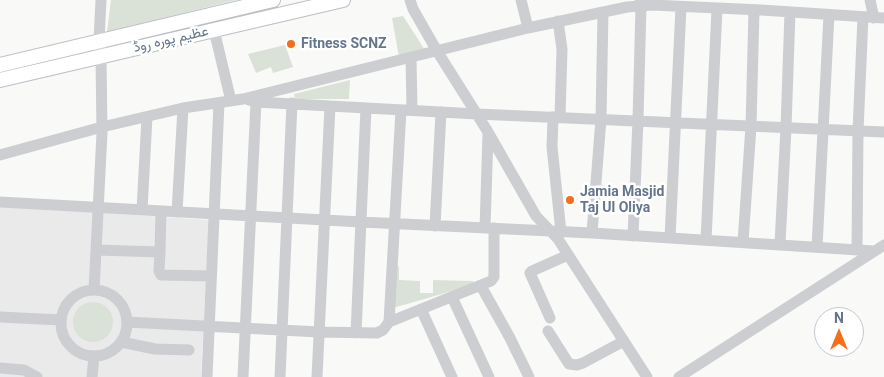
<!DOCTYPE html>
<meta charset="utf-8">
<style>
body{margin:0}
#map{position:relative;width:884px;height:377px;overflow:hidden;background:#f9f9f7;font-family:Roboto,sans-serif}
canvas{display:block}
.north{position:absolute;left:814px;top:307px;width:50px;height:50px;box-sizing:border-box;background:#fff;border:1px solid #c1c8d1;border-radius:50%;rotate:0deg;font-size:14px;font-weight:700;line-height:20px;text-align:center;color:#65758b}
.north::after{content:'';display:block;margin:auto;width:18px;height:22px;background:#f56e1b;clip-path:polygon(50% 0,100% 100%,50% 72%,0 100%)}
</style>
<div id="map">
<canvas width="884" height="377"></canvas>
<div class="north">N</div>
</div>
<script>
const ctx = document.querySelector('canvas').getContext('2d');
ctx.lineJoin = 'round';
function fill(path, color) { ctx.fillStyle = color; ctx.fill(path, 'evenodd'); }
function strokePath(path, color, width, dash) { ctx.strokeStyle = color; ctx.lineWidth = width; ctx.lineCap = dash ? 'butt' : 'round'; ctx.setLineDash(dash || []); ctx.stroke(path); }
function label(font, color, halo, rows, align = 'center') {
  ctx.font = font + ' Roboto,Vazirmatn,sans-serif'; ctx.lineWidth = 5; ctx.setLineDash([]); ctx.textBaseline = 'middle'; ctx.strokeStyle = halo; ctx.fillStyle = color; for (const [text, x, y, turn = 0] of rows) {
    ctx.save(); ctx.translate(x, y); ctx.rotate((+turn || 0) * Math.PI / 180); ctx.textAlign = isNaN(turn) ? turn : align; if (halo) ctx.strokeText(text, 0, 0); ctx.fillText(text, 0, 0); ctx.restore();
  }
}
const built = new Path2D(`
 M0 206 209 220 201 377H0Z`);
const green = new Path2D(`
 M111 0H236L107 32Z
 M403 16 425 50 399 57 392 18Z
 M285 45 293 67 273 73 271 67 256 73 248 54Z
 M350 80 349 99H295L294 94Z
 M399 266V280L420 281V293H433V280L473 281V285L393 308 394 267Z
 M73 322a20 20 0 1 1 40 0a20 20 0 1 1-40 0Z`);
const minor = new Path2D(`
 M410 0 413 9 437 51 488 132 536 216 558 239 647 377
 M521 0 528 28
 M870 0 874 18
 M558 21 562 49 560 117
 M214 30 231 101
 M411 57 412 110
 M249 100 256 102 477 114 884 132
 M553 117 552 147 561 232
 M0 155 102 127 183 108 243 99 528 28 627 7 652 5 761 10 884 18
 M0 202 361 222 592 233 874 251
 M142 210 147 117
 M177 212 183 108
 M435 226 441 112
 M485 228 488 134
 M592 233 601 119 603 12
 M633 236 638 120 641 6 640 0
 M670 238 681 7
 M706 240 717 9
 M743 242 751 126 754 10
 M780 244 786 128 790 12
 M817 247 829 15
 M96 250 160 252 161 211
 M857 250 858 131 863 17
 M160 252 159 271 161 275 211 276
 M481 286 510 338 529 377
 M94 290 102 133 101 57 99 40 101 0
 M61 323a33 33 0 1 1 66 0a33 33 0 1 1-66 0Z
 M452 297 489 377
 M421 309 452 377
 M0 317 61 320
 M550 318 530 273 532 271 568 255
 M127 322 319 332 377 333 383 330 389 322 401 110
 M389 322 491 281 494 277V228
 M548 331 569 364 577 365 583 363 624 341
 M356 333 366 108
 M121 342 155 349 189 350
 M0 368 24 370 37 377
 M92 377 94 356
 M207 377 219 103
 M243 377 256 102
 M280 377 292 103
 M317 377 330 106
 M679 377 884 245`);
const major = new Path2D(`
 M0 65 273 0
 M0 80 343 0`);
const markers = [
 [291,44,5,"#f56e1b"],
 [570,200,5,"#f56e1b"]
];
const streetNames = [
 ["عظیم پورہ روڈ",171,40,-13]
];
const poiNames = [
 ["Fitness SCNZ",301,44],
 ["Jamia Masjid",580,192],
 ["Taj Ul Oliya",580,208]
];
fill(built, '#eaeaea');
fill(green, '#dae2d7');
strokePath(major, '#bcbfc4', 16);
strokePath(minor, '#ccced2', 11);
strokePath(major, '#fff', 14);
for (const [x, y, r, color] of markers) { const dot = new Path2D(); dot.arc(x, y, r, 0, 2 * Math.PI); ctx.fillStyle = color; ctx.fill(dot); strokePath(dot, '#fff', 2); }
label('14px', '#65758b', '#fff', streetNames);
label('bold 14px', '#65758b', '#fff', poiNames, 'left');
</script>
